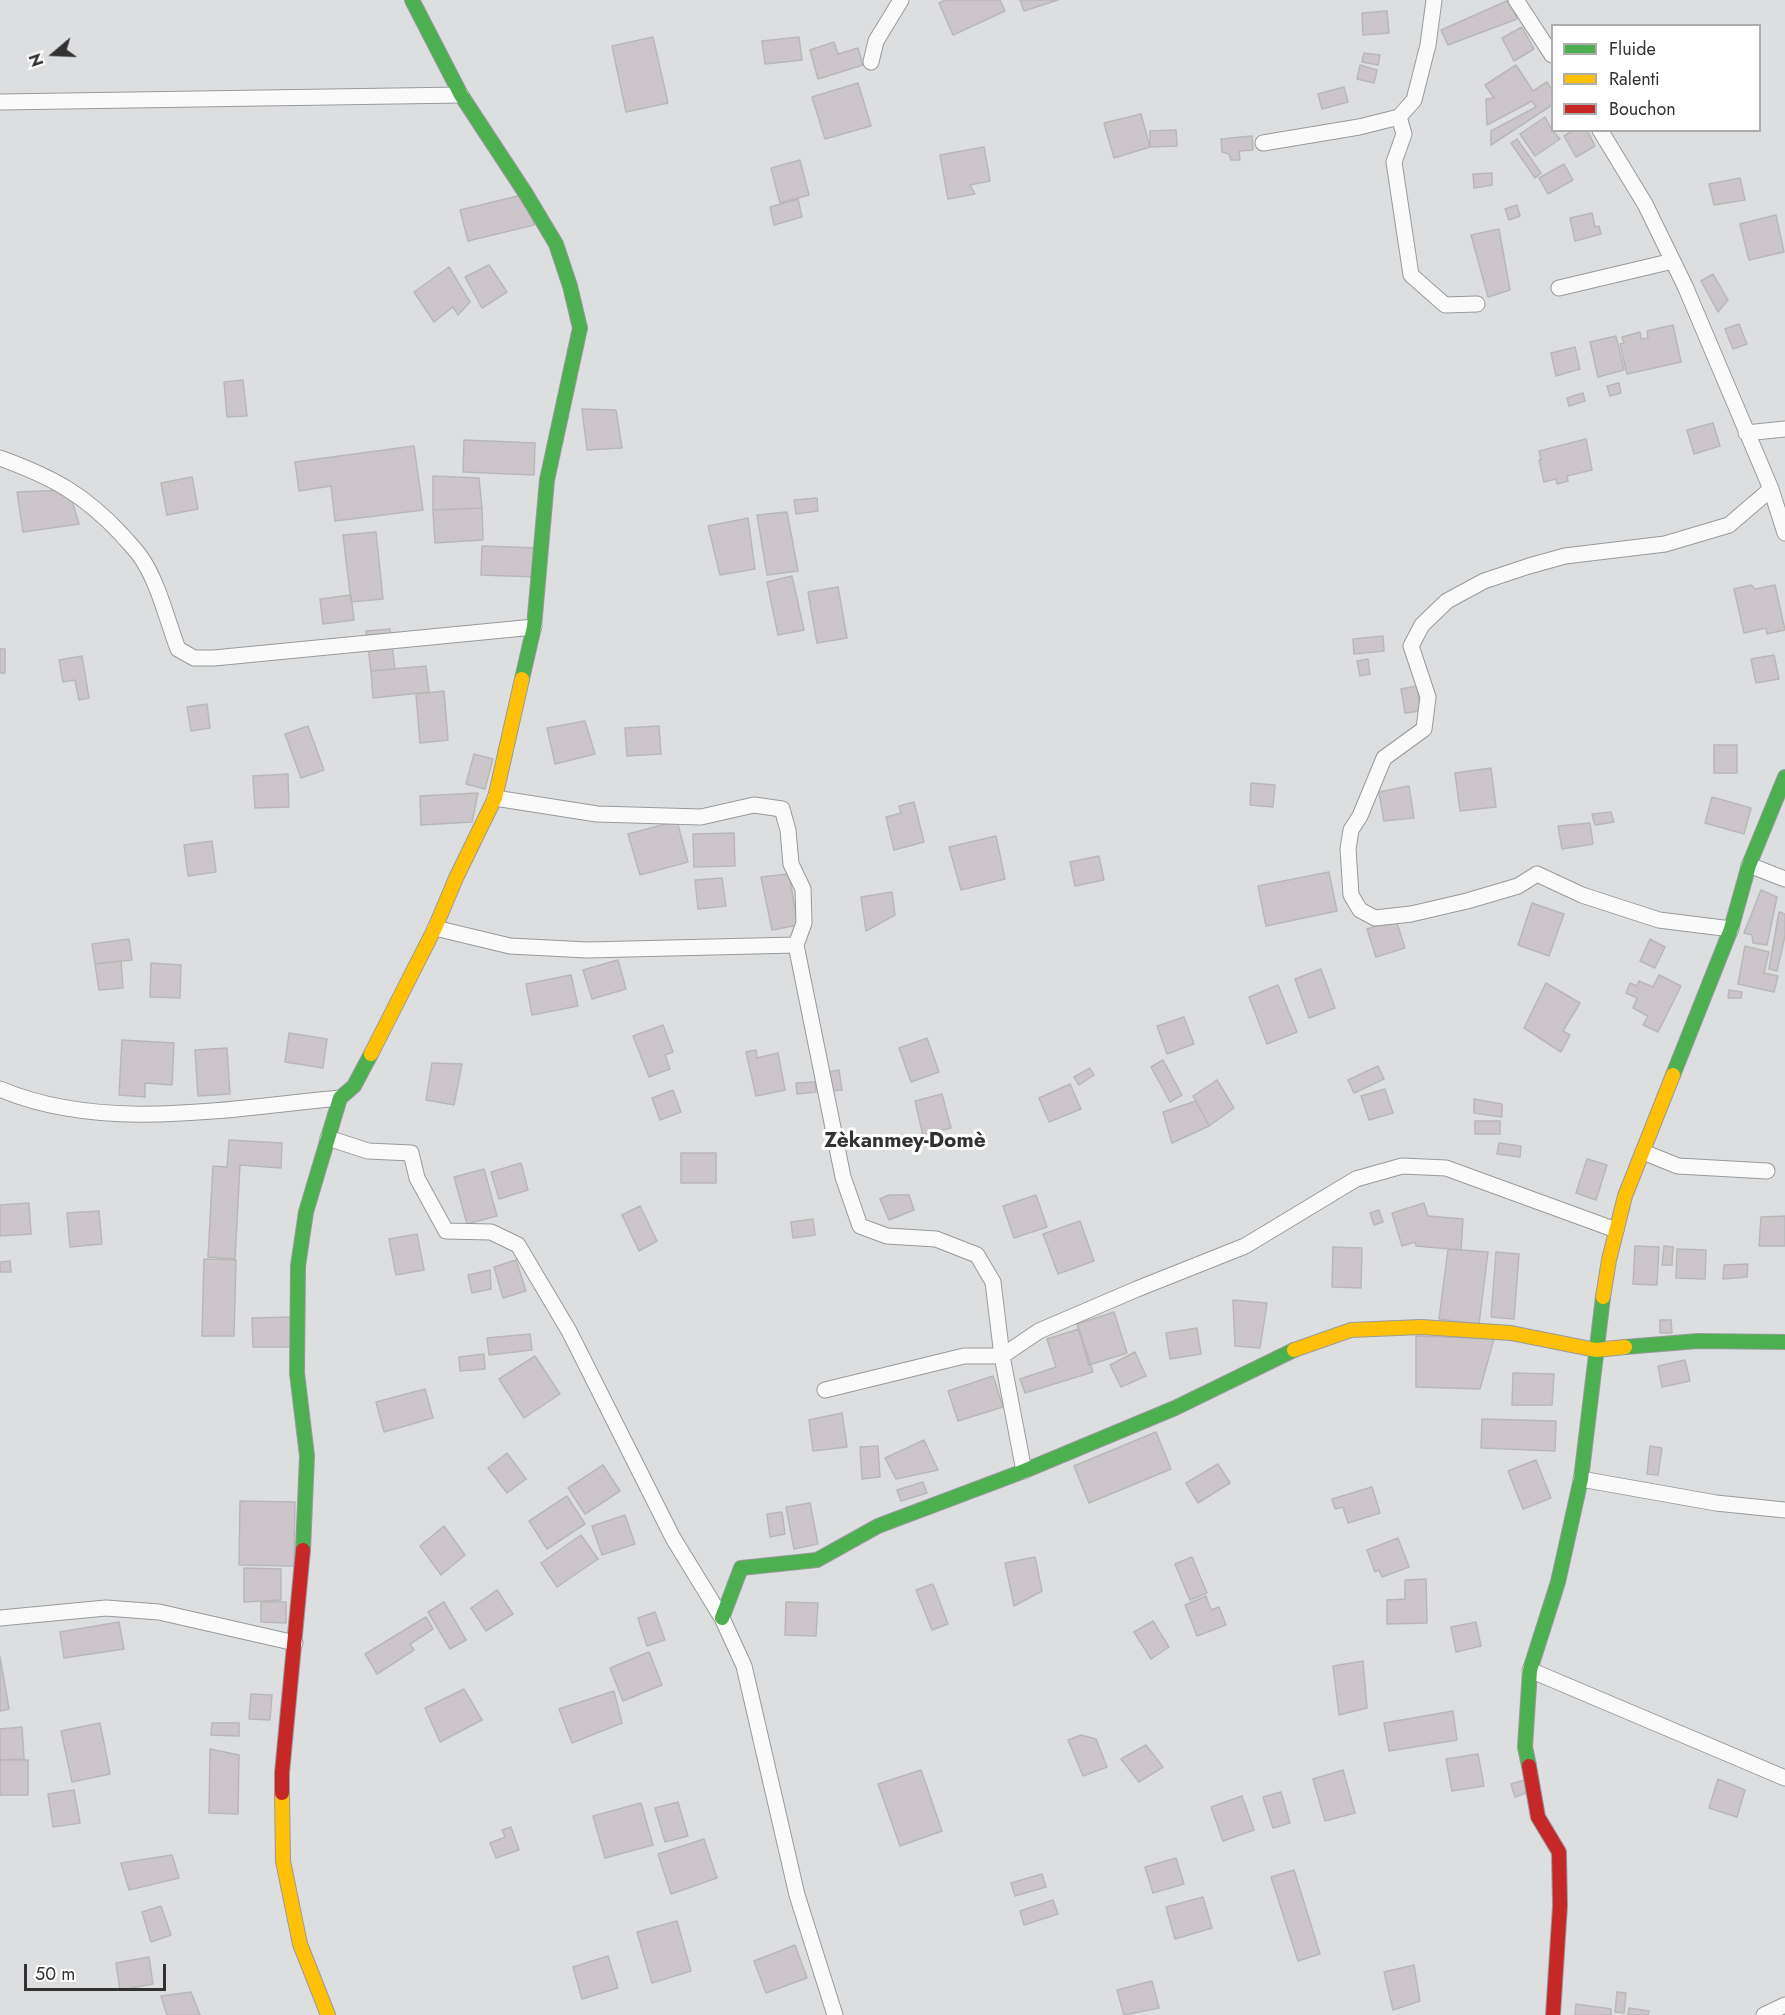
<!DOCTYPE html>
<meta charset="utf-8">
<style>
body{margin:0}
#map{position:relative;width:1785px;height:2015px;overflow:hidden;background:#dddee0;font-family:Jost,sans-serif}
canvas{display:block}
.legend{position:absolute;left:1551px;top:24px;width:210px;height:108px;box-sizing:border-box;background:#fff;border:2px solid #adadad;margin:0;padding:8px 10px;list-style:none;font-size:18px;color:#323233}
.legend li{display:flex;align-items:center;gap:12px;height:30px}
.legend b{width:30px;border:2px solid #adadad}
.north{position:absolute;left:24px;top:24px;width:60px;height:60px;-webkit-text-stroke:4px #fff;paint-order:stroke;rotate:251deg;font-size:16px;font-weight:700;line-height:24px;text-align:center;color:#323233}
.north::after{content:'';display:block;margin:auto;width:21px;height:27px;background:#323233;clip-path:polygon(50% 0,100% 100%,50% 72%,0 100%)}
.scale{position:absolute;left:24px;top:1964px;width:142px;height:27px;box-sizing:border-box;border:3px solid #323233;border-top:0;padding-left:8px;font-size:18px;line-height:21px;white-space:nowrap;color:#323233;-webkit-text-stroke:4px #fff;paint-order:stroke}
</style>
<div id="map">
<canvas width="1785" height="2015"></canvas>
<ul class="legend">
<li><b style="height:8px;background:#4caf50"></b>Fluide</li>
<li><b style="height:8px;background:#ffc107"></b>Ralenti</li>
<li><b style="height:8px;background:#c62828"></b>Bouchon</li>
</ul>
<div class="north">N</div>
<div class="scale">50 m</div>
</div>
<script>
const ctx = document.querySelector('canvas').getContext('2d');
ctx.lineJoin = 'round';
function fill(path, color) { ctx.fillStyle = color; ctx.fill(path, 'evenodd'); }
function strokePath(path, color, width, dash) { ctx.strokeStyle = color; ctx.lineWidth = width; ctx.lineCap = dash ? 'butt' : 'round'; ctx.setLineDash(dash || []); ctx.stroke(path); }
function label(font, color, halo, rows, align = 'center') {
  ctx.font = font + ' Jost,sans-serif'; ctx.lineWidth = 6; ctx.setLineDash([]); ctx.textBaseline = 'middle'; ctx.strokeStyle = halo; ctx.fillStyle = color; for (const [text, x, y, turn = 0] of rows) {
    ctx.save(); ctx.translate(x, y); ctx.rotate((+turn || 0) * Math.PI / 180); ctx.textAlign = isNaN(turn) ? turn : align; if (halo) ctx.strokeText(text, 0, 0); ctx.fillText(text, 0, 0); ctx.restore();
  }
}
const building = new Path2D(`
 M946 0H1000L1005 11 953 35 939 3Z
 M1020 0H1058L1024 11Z
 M1509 0 1517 19 1448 45 1441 30Z
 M1387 11 1389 33 1363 35 1362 13Z
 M1522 27 1534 49 1514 61 1502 38Z
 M653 37 668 103 626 112 612 46Z
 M799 37 802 60 765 64 762 41Z
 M834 42 838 54 858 48 863 65 818 79 810 50Z
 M1364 53 1380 55 1378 65 1362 62Z
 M1360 65 1377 70 1374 83 1357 79Z
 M1516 65 1533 91 1547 82 1552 90V105L1491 145V131L1536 107 1532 101 1487 125 1486 99 1494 98 1485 85Z
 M858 83 871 126 825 139 812 97Z
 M1344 87 1348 102 1322 109 1318 94Z
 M1141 114 1150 147 1114 158 1104 123Z
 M1545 117 1552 130 1560 139 1535 156 1520 134Z
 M1176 130 1177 146 1150 147V131Z
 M1575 130H1587L1595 146 1576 157 1564 136Z
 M1252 136 1253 150 1239 151 1240 160H1231L1229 154 1222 152 1221 139Z
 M1517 139 1541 173 1535 178 1511 143Z
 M984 147 990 181 970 185 975 194 948 199 940 155Z
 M800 160 809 195 780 203 771 168Z
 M1564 164 1573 180 1548 194 1539 178Z
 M1492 173V185L1474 188 1473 174Z
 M1740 178 1745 200 1714 205 1709 184Z
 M526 194 534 225 468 241 460 210Z
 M798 199 802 217 774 225 770 207Z
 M1517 205 1520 216 1509 220 1505 209Z
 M1592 213 1595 227 1599 226 1601 234 1575 241 1570 218Z
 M1776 215 1784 252 1749 260 1740 224Z
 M1499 229 1510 290 1488 297 1471 235Z
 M489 265 507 292 482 308 465 277Z
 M449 267 470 302 458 315 453 307 434 322 414 292Z
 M1713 274 1728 300 1718 312 1701 281Z
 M1739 324 1747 344 1733 349 1725 329Z
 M1673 325 1681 362 1627 374 1620 344 1624 343 1622 337 1640 332 1641 339 1648 338 1647 331Z
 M1616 336 1624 370 1598 377 1590 342Z
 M1575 347 1580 369 1556 376 1551 353Z
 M243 380 247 416 227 417 224 382Z
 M1619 383 1621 393 1610 396 1607 386Z
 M1583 393 1585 401 1569 406 1567 398Z
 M582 409 616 410 622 448 587 450Z
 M1713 423 1720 446 1694 454 1687 430Z
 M1586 439 1592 470 1567 476 1568 481 1557 484 1556 479 1544 482 1539 460H1541L1539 451Z
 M464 440 535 443 534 475 463 472Z
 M414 446 423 510 335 521 331 486 299 491 295 462Z
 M433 476 479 478 482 508 433 510Z
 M192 477 198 509 167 515 161 483Z
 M69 490 79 524 23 532 17 492Z
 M817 498 818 511 796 514 794 500Z
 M482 508 483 540 435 543 433 510Z
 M787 512 798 571 767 575 757 515Z
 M748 518 755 569 720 575 708 526Z
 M376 532 383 599 351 602 343 535Z
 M482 546 537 548 536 577 481 575Z
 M792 576 804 630 778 635 767 582Z
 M1751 585 1755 589 1775 585 1785 630 1767 634 1766 628 1744 633 1734 589Z
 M838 587 847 638 817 643 808 592Z
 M351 595 354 620 323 624 320 599Z
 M390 629 395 669 371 671 366 631Z
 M1383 636 1384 651 1354 654 1353 639Z
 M0 649H5V673H0Z
 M1774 655 1779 679 1756 683 1751 659Z
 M82 656 89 698 79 700 75 680 63 682 59 660Z
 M1368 659 1370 674 1360 676 1357 661Z
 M426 666 429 692 373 698 371 671Z
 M1417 686 1420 711 1405 713 1401 689Z
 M444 691 448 740 420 743 416 694Z
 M207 704 210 728 191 731 187 707Z
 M585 721 595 754 555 764 547 728Z
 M308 726 324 770 301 778 285 734Z
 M659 726 661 754 627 756 625 728Z
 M1714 745H1737V773H1714Z
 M474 754 493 759 485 789 466 784Z
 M1491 768 1496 807 1460 811 1455 773Z
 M288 774 289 807 255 808 253 776Z
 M1251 783 1275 785 1273 807 1250 805Z
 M1409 786 1414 818 1384 821 1379 792Z
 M478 793 472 822 421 825 420 796Z
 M1712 797 1751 808 1744 834 1705 823Z
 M914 802 924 842 894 850 886 817 901 813 899 806Z
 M1611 812 1614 822 1595 825 1592 814Z
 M677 821 688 862 640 875 628 834Z
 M1590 823 1593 844 1562 849 1558 826Z
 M734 833 735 866 694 867 693 834Z
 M996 836 1005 879 961 890 949 847Z
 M212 841 216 872 188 876 184 845Z
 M1099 856 1104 880 1075 886 1070 862Z
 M1329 872 1337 911 1266 926 1258 886Z
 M789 874 798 925 772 930 761 877Z
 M722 878 726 906 698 909 695 880Z
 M1761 890 1777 897 1767 945 1753 943 1752 935 1744 933Z
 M892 892 895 915 866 931 861 897Z
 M1532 903 1564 914 1549 956 1518 945Z
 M1779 912 1785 914V936L1777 971 1769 969Z
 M1396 920 1405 948 1376 957 1367 929Z
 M129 939 132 960 95 964 92 944Z
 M1650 939 1665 947 1655 968 1640 961Z
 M1745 946 1769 952 1764 973 1778 976 1774 992 1738 984Z
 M618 960 626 989 592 999 583 970Z
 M121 961 123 988 99 990 95 964Z
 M151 963 181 965 180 998 150 997Z
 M1321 969 1335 1008 1309 1018 1295 979Z
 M571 975 578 1006 532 1015 526 984Z
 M1659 975 1681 986 1658 1032 1643 1025 1648 1016 1633 1008 1637 998 1626 993 1630 983 1637 986 1639 981 1653 987Z
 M1546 983 1580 1003 1563 1031 1570 1035 1561 1052 1524 1028Z
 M1278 985 1297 1032 1267 1044 1249 997Z
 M1729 990 1742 992 1741 998H1728Z
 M1184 1017 1194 1044 1167 1054 1157 1026Z
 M663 1025 673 1052 665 1055 670 1069 649 1077 633 1036Z
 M289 1033 327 1039 323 1068 285 1062Z
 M927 1038 939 1072 911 1082 899 1048Z
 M122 1040 174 1043 172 1085 145 1083V1097L119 1095Z
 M227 1048 230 1094 198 1096 195 1050Z
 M756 1050 757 1058 778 1053 785 1090 756 1096 746 1052Z
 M1163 1060 1182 1095 1170 1102 1151 1067Z
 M432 1063 462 1064 454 1105 426 1100Z
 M1378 1066 1384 1079 1354 1093 1348 1080Z
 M1090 1068 1094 1075 1079 1085 1074 1077Z
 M839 1070 842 1090 832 1091 829 1072Z
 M1217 1080 1234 1108 1209 1126 1193 1096Z
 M815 1082 816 1092 797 1094 796 1083Z
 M1070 1084 1081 1109 1049 1122 1039 1098Z
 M1385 1089 1393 1113 1369 1120 1361 1096Z
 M673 1090 681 1112 660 1120 652 1098Z
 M942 1094 951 1128 923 1135 915 1101Z
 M1474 1099 1502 1104V1117L1474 1113Z
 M1196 1101 1209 1126 1172 1143 1163 1112Z
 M1475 1121H1500V1134H1475Z
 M229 1140 282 1143 281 1168 240 1165 235 1259 208 1257 213 1166 227 1167Z
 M1499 1143 1521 1146 1520 1157 1497 1154Z
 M681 1153H716V1183H681Z
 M1587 1159 1607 1165 1596 1200 1576 1193Z
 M521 1163 528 1190 499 1199 491 1172Z
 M484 1169 497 1216 467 1224 454 1177Z
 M889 1195H909L914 1210 889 1220 880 1199Z
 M1036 1195 1047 1227 1014 1238 1003 1206Z
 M29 1203 31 1234 0 1236V1205Z
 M1424 1203 1428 1216 1463 1219 1461 1250 1416 1246 1415 1242 1402 1246 1392 1213Z
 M640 1206 657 1241 639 1251 622 1215Z
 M1379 1210 1383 1222 1374 1225 1370 1213Z
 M99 1211 102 1244 70 1247 67 1213Z
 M1785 1216V1246H1759L1761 1217Z
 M813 1219 815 1235 793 1238 791 1222Z
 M1080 1221 1094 1261 1058 1274 1043 1234Z
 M417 1234 424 1270 396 1275 389 1239Z
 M1635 1246 1659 1247 1657 1285 1633 1284Z
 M1664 1246 1673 1247 1672 1265H1662Z
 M1333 1247 1362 1248 1361 1288 1332 1287Z
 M1448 1249 1488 1252 1479 1324 1439 1319Z
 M1677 1249 1706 1250 1705 1279 1676 1278Z
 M1496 1252 1519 1254 1514 1319 1491 1317Z
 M204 1259 236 1260 234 1336H202Z
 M516 1260 526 1291 503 1298 494 1267Z
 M10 1261 11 1272H0V1262Z
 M1748 1264 1747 1277 1723 1279 1724 1265Z
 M490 1270 491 1289 472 1293 468 1275Z
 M1233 1300 1267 1303 1260 1348 1235 1346Z
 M1114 1312 1127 1353 1089 1365 1077 1324Z
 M292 1317V1347H253L252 1318Z
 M1660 1320H1671L1672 1333H1660Z
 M1197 1328 1201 1354 1170 1359 1166 1333Z
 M1079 1329 1093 1372 1025 1393 1020 1379 1056 1367 1047 1339Z
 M530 1334 532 1350 489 1355 487 1338Z
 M1416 1336 1494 1339 1480 1389 1416 1387Z
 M1135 1352 1146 1376 1121 1387 1110 1365Z
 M484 1354 485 1369 460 1371 459 1357Z
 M535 1356 560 1394 524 1418 499 1379Z
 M1685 1360 1690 1381 1662 1387 1658 1366Z
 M1513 1373 1554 1374 1552 1405H1512Z
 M993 1376 1003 1407 958 1421 948 1391Z
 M425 1389 433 1418 384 1432 376 1402Z
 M842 1413 847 1447 813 1451 809 1420Z
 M1482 1419 1556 1421 1555 1451 1481 1448Z
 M1156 1432 1171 1469 1089 1503 1074 1466Z
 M924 1440 938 1470 896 1479 885 1458Z
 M878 1446 880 1477 862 1479 860 1447Z
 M1650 1446 1662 1448 1658 1475 1647 1474Z
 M507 1453 526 1479 507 1493 488 1468Z
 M1536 1460 1551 1498 1523 1509 1508 1471Z
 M1218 1464 1230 1483 1198 1503 1186 1483Z
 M603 1465 620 1491 585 1514 568 1488Z
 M923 1482 927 1493 901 1501 897 1490Z
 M1372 1487 1380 1513 1348 1523 1343 1507 1335 1509 1332 1499Z
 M567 1496 585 1524 547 1549 529 1521Z
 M240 1501 295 1502 294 1566 239 1565Z
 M810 1503 818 1544 794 1549 786 1507Z
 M782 1512 785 1534 770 1537 767 1514Z
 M625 1515 635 1544 602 1555 592 1526Z
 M444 1526 465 1555 441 1575 420 1546Z
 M581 1535 598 1559 557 1587 541 1563Z
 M1398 1538 1409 1567 1382 1577 1379 1570 1375 1572 1367 1550Z
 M1035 1557 1042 1591 1014 1606 1005 1563Z
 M1192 1557 1207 1593 1190 1600 1175 1564Z
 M244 1568 281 1569V1600L244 1602Z
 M1426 1579 1427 1623 1387 1624V1600L1405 1599V1580Z
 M933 1584 948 1624 932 1630 916 1590Z
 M497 1590 513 1614 486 1631 471 1608Z
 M1206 1596 1211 1610 1219 1607 1226 1625 1197 1636 1185 1605Z
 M261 1602H286V1623L261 1622Z
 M444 1602 466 1640 450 1649 428 1612Z
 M786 1602 818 1603 816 1636 785 1635Z
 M655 1612 665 1640 647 1646 638 1618Z
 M426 1617 433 1629 410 1644 414 1650 377 1674 365 1654Z
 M1153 1621 1169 1647 1151 1659 1134 1632Z
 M119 1622 124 1649 64 1658 60 1632Z
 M1476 1622 1481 1646 1456 1652 1451 1627Z
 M649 1652 662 1685 623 1701 610 1668Z
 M0 1657 9 1709 0 1711Z
 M1363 1661 1367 1708 1339 1715 1333 1666Z
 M464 1689 482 1720 440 1742 425 1708Z
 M614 1691 622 1723 572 1743 559 1709Z
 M251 1694 272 1695 270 1720 249 1719Z
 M1453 1711 1457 1740 1389 1751 1384 1723Z
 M100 1723 110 1774 72 1782 61 1731Z
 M212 1723H239V1736L211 1735Z
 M22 1727 24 1759 0 1760V1729Z
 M1081 1735 1096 1739 1107 1767 1083 1776 1068 1740Z
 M1146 1745 1163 1767 1139 1782 1121 1759Z
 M210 1749 239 1755 238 1814 209 1813Z
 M1478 1754 1484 1786 1452 1791 1446 1759Z
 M0 1760H28V1795H0Z
 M921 1770 942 1831 900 1846 878 1784Z
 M1343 1770 1355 1813 1325 1821 1313 1779Z
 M1718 1779 1745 1790 1737 1817 1709 1808Z
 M1525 1780 1529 1792 1515 1797 1511 1784Z
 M74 1790 80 1823 53 1827 48 1794Z
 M1281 1792 1290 1823 1273 1828 1263 1797Z
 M1242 1796 1254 1830 1223 1841 1211 1807Z
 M678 1802 688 1836 665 1842 655 1808Z
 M641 1803 653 1845 605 1858 593 1816Z
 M511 1827 519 1850 496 1858 490 1843 505 1837 502 1830Z
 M704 1839 717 1878 671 1894 658 1854Z
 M172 1855 179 1878 129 1890 121 1863Z
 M1176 1858 1184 1884 1153 1893 1145 1867Z
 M1294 1870 1320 1954 1298 1961 1271 1877Z
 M1042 1874 1046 1887 1015 1896 1011 1883Z
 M1203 1897 1212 1928 1175 1939 1166 1907Z
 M1053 1900 1058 1914 1024 1925 1020 1911Z
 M161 1906 171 1935 151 1942 142 1912Z
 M677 1921 691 1971 652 1983 637 1932Z
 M795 1945 807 1978 766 1993 754 1961Z
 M608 1956 618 1988 582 1999 573 1967Z
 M149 1957 153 1984 120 1990 116 1963Z
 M1414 1965 1420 2001 1393 2010 1384 1972Z
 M1152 1981 1159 2008 1124 2015 1117 1990Z
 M191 1992 200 2015H167L161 1996Z
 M1617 1992 1626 1993 1624 2013 1615 2012Z
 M1576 2004 1611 2009V2015H1575Z
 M1629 2008 1649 2011 1648 2015H1628Z`);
const street = new Path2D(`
 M1516 0 1552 55
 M871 62 876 41 901 0
 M0 102 461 95
 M1399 117 1404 134 1394 162 1411 275 1445 305 1477 304
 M1600 130 1645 204 1685 286 1771 489 1785 533
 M1263 143 1359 127 1399 117 1414 100 1428 45 1434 0
 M1559 288 1673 261
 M1746 433 1785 429
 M0 458C52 477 84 494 122 535 128 542 135 549 140 556 158 581 167 620 178 649L194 658H214L534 627
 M495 798 597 814 701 817 754 805 782 809 788 830 791 864 803 889 804 923 796 945 843 1177 860 1226 887 1236 936 1239 977 1255 993 1282 1002 1356 1024 1471
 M1749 865 1785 879
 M435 928 510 946 587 950 796 945
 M1731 929 1659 920 1582 895 1537 874 1518 886 1467 901 1411 914 1375 918 1360 910 1351 895 1348 849 1351 830 1360 816 1384 758 1424 729 1428 697 1411 646 1422 625 1447 601 1484 581 1529 566 1565 556 1665 544 1729 525 1771 489
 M0 1089C103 1133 231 1108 340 1098
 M328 1138 368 1151 411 1153 417 1178 446 1231 491 1232 518 1245 569 1331 673 1538 722 1618 744 1666 797 1895 835 2015
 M1643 1152 1678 1166 1767 1171
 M825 1390 964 1356H1002L1039 1331 1137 1289 1245 1246 1356 1179 1402 1166 1446 1168 1616 1230
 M1581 1479 1716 1503 1785 1510
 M0 1618 106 1608 159 1612 295 1643
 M1530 1670 1785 1778
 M1764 2015 1785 2005`);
const fast = new Path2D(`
 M412 0 461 95 526 194 556 244 570 286 580 328 547 480 534 627 522 679
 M1673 1075 1731 929 1749 865 1785 777
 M1625 1347 1698 1341 1785 1342
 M303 1550 307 1456 297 1373 298 1266 306 1212 340 1098 354 1086 371 1054
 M722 1618 741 1568 817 1560 878 1526 1024 1471 1175 1408 1294 1350
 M1529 1766 1525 1747 1530 1670 1558 1582 1581 1479 1603 1297`);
const slow = new Path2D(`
 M371 1054 435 928 456 878 495 798 522 679
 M1603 1297 1609 1260 1625 1196 1673 1075
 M1294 1350 1351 1330 1421 1327 1511 1333 1596 1350 1625 1347
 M282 1793 283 1861 300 1944 328 2015`);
const jam = new Path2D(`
 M1529 1766 1538 1817 1559 1852 1560 1906 1553 2015
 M282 1793V1773L303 1550`);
const quarterNames = [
 ["Zèkanmey-Domè",905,1142]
];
fill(building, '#ccc5ca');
strokePath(building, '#b8b8b9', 1.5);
strokePath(street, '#999a9b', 17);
strokePath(fast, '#999a9b', 16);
strokePath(slow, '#999a9b', 16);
strokePath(jam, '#999a9b', 16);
strokePath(street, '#fafafa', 15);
strokePath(fast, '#4caf50', 14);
strokePath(slow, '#ffc107', 14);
strokePath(jam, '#c62828', 14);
label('bold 21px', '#323233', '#fff', quarterNames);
</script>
